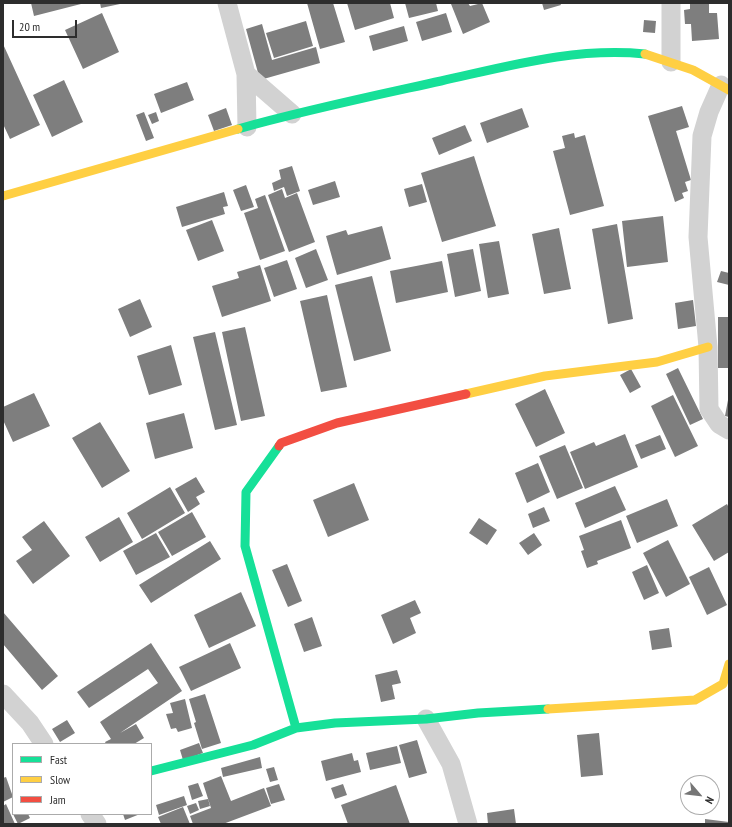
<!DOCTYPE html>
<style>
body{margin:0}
#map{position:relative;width:732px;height:827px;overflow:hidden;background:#fff;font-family:"PT Sans Narrow",sans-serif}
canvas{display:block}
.frame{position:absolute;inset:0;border:4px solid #2d2d2d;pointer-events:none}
.legend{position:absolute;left:12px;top:743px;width:140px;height:72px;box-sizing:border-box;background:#fff;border:1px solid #ababab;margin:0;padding:5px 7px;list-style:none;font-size:12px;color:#2d2d2d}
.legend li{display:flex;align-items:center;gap:8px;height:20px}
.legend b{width:20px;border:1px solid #ababab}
.north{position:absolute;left:680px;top:775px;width:40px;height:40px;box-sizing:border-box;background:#fff;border:1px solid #ababab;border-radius:50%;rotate:118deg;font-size:11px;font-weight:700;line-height:16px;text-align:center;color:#2d2d2d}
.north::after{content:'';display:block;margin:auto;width:14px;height:18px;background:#767676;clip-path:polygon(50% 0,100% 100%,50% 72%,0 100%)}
.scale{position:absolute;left:12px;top:20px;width:65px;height:18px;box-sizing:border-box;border:2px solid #2d2d2d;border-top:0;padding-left:5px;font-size:12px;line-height:14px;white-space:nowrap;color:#2d2d2d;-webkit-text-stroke:3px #fff;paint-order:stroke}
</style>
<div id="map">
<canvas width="732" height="827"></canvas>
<div class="frame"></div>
<ul class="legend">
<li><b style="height:5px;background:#16e098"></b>Fast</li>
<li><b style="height:5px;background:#ffcf43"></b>Slow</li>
<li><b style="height:5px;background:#f24e42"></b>Jam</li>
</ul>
<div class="north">N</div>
<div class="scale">20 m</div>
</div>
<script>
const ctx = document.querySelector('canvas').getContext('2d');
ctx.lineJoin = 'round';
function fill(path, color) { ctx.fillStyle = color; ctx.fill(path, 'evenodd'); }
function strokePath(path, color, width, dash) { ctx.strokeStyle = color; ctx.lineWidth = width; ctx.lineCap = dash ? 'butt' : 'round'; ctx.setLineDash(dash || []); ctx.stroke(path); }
const building = new Path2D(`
 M31 3H81V4L34 16Z
 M100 3H120V4L101 8Z
 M307 3H333L345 42 320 49Z
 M347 3H390L394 18 355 30Z
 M405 3H436L438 11 409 18Z
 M453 3H468L470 6 482 3 490 22 463 34 451 4Z
 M542 3H560L561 5 544 10Z
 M690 3H709V13H717L719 39 692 41 691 24H685L684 10 690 9Z
 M102 13 119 52 83 69 65 30Z
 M446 13 452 32 422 41 416 22Z
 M644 20 656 21 655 33 643 32Z
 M306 21 313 46 274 58 266 33Z
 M262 24 272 60 316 47 320 63 260 80 246 29Z
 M404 26 408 41 373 51 369 36Z
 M3 44 40 125 10 139 3 124Z
 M64 80 83 122 52 137 33 95Z
 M187 82 194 100 161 113 154 94Z
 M682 106 689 127 676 131 691 180 685 182 688 191 682 193 684 198 675 202 648 116Z
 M226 108 232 125 214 131 208 115Z
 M522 108 529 127 487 143 480 123Z
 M144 112 154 138 146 141 136 115Z
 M156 112 159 121 152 124 148 115Z
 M465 125 472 141 439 155 432 138Z
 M574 133 575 138 585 135 604 206 570 215 553 151 565 148 562 136Z
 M474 156 496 226 442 242 421 173Z
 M292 166 300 191 287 196 284 187 274 191 272 183 281 179 279 170Z
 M335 181 340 197 313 205 308 190Z
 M422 184 427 202 409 207 404 189Z
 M246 185 254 207 241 211 233 190Z
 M282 189 285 198 297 193 315 242 289 252 268 195Z
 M224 192 228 206 223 207 225 214 182 227 176 207Z
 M265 195 285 251 260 260 244 213 258 208 255 199Z
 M663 216 668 262 627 267 622 221Z
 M212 220 224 251 198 261 186 230Z
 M617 224 633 319 608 324 592 229Z
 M382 226 391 259 337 275 326 236 346 230 348 235Z
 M559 228 571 289 544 294 532 234Z
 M499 241 509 294 488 298 479 244Z
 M316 249 328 280 306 288 295 258Z
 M473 249 481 291 455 297 447 254Z
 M287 260 297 289 274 297 264 268Z
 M442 261 448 292 396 303 390 271Z
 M260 265 271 301 222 317 212 286 239 278 237 272Z
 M721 271 729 273V285L717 282Z
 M372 276 391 351 354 361 335 285Z
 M327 295 347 387 321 392 300 301Z
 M140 299 152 327 130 337 118 309Z
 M693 300 696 326 678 329 675 303Z
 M718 317H729V368H718Z
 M245 327 265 416 241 421 222 332Z
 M215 332 237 425 215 430 193 337Z
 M171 345 182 385 149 395 137 356Z
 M678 368 703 419 690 425 666 374Z
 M631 369 641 387 630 393 620 375Z
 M545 389 565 433 536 447 515 404Z
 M34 393 50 426 13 442 3 420V407Z
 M673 395 698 446 675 457 651 406Z
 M728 400H729V417L725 416Z
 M184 413 193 448 155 459 146 423Z
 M100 422 130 471 102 488 72 438Z
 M625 434 638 467 585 489 570 452 594 442 596 446Z
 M660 435 666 449 641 459 635 445Z
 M565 445 583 488 557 499 539 456Z
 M538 463 550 492 527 503 515 473Z
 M196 477 205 492 196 497 200 504 188 512 175 489Z
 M354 483 369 520 328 537 313 500Z
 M615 486 626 510 585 528 575 503Z
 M170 487 185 513 142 539 127 513Z
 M667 499 678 526 637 543 626 516Z
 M727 504 729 508V552L714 561 692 525Z
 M544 507 550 521 533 528 528 514Z
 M192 512 206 537 172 556 158 532Z
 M119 517 133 542 100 562 85 537Z
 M479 518 497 530 487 545 469 533Z
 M621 520 631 548 597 561 598 564 587 568 581 551 584 550 579 536Z
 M44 521 70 556 33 584 16 561 32 550 22 537Z
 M156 533 170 557 136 575 123 551Z
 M534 533 542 545 528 555 519 543Z
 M668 540 690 584 666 597 643 553Z
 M210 541 221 559 151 603 139 585Z
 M287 564 302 601 288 607 272 570Z
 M647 565 659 593 644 600 632 572Z
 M709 567 727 605 707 615 689 577Z
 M241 592 256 626 209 648 194 615Z
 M415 600 421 613 410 618 416 633 393 644 381 615Z
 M3 612 58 676 42 690 3 644Z
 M312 617 322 646 304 652 294 624Z
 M669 628 672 647 652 650 649 631Z
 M151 643 182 691 120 733 136 724 144 738 134 744H106L105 742 111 739 100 722 158 683 148 669 89 708 77 692Z
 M230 643 241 668 191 691 179 667Z
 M397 670 401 683 392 685 395 699 381 702 375 675Z
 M205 694 221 743 202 749 194 723 196 722 189 699Z
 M185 699 192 728 178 732 176 728 171 729 166 714 173 713 170 703Z
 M67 720 75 733 60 742 52 729Z
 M599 733 603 775 581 777 577 735Z
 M417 740 427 773 409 778 399 745Z
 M199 743 203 753 183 760 180 750Z
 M397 746 401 763 370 770 366 753Z
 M352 753 354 761 358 760 361 772 326 781 321 761Z
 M260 757 262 768 223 777 221 768Z
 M274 767 278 780 270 782 266 769Z
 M221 776 231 801 264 788 271 806 223 824H193L190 816 211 808 203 783Z
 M6 777 13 797 3 802V778Z
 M198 783 203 796 192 800 188 786Z
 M279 784 285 800 271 804 266 788Z
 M343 784 347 795 335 799 331 788Z
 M396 785 410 824H348L341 805Z
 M184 796 187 805 159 815 156 805Z
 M208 799 210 806 200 809 198 801Z
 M196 803 199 810 190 814 187 806Z
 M6 804 15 824H3V806Z
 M183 807 190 824H161L158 817Z
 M514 809 516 824H488L487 813Z
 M13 814H28L30 818 18 824Z
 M123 814H140L125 820Z
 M705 819 729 822V824H705Z`);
const street = new Path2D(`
 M227 3 246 74 247 127
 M671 3V62
 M246 74 292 114
 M721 85 709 112 702 136 698 237 708 347 709 409 719 424 729 430
 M3 694 30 723 44 744
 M426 719 451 764 468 824
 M90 814 97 824`);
const fast = new Path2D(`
 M238 129C305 110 373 96 441 81 509 66 575 47 645 54
 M279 446 246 492 245 546 296 728
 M151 771 253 745 296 728 335 723 426 719 478 713 548 709`);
const slow = new Path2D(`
 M645 54 693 70 729 90
 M3 196 238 129
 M466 394 545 376 657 362 708 347
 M548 709 695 700 723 684 729 664`);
const jam = new Path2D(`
 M279 446 281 443 337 423 466 394`);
fill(building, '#7e7e7e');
strokePath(street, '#d2d2d2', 19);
strokePath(fast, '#16e098', 9);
strokePath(slow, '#ffcf43', 9);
strokePath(jam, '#f24e42', 9);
</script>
